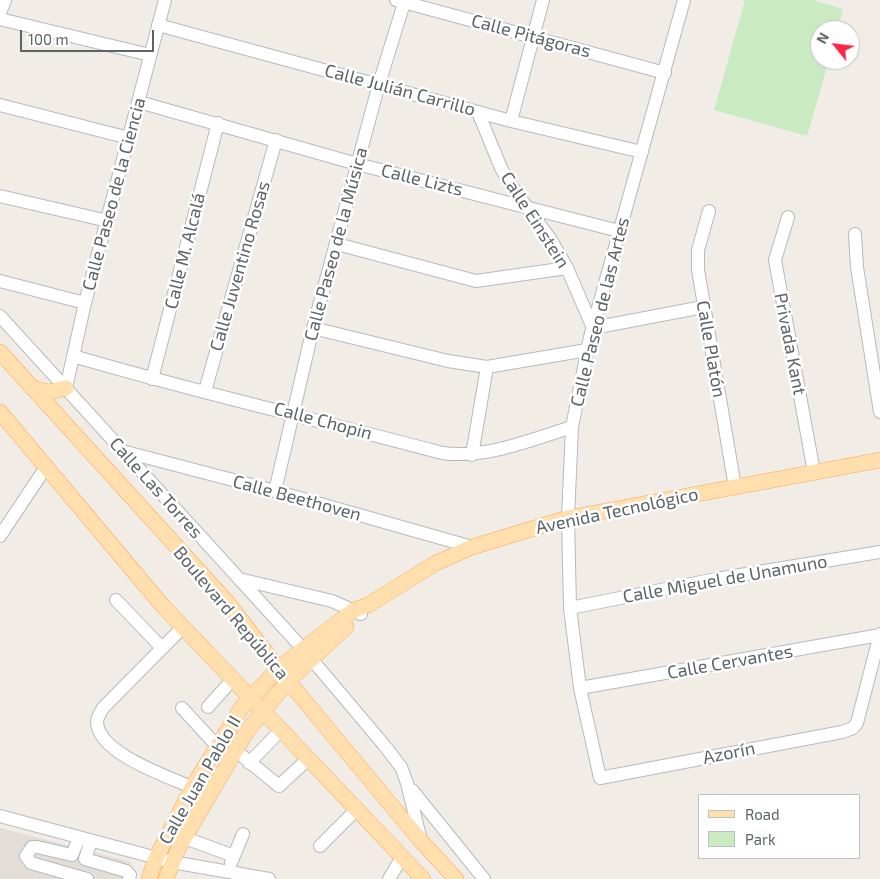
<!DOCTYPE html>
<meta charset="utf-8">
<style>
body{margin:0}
#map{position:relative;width:880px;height:879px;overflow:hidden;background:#f1ece6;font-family:"Exo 2",sans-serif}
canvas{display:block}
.legend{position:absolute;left:698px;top:794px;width:162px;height:65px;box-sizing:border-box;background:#fff;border:1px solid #bec1c3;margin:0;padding:6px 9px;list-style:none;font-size:15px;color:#5d6468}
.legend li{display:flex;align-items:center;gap:10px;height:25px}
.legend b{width:25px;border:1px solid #bec1c3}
.north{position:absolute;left:810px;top:20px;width:50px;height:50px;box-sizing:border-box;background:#fff;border:1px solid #bec1c3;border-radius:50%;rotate:299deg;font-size:14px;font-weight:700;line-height:20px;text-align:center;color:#5d6468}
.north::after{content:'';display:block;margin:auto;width:18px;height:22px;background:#f72644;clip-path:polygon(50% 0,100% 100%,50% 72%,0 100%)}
.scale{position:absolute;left:20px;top:30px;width:134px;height:22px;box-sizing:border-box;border:2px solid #5d6468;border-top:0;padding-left:6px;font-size:15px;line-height:18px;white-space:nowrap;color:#5d6468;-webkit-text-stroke:4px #fff;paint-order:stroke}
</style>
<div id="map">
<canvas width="880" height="879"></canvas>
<ul class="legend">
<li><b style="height:6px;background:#ffdfad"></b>Road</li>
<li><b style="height:14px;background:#caeac1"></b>Park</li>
</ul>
<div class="north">N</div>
<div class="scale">100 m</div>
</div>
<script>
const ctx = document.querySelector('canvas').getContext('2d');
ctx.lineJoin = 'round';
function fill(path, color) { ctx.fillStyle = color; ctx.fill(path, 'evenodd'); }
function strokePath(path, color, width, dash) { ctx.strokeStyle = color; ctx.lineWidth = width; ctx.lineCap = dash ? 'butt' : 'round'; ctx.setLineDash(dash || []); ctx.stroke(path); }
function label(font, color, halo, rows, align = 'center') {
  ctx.font = font + ' "Exo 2",sans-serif'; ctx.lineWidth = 5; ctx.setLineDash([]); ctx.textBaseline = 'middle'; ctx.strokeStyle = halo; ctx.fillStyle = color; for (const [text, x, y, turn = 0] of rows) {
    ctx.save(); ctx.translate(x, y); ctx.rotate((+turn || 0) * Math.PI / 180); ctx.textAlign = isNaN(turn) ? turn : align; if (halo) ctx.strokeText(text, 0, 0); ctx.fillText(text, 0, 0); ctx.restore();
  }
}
const education = new Path2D(`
 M0 828 131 862 126 879H0Z`);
const green = new Path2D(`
 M745 0H812L843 9 837 30H820V60H829L807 136 714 110Z`);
const minor = new Path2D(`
 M396 0 665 73
 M684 0 590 337 572 427 568 518 570 608 580 688 600 778 842 732 853 728 857 723 880 634
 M0 13 5 0
 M0 19 150 55
 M158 25 511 121 642 152
 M139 102 357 164 619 231
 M0 105 129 138
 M478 112 501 168 510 184 551 240 567 268 593 328 703 307
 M511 121 543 0
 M0 196 108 221
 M709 211 698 250V270L735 487
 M788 217 775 260 814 472
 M855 234 857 267 880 412
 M337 244 476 281 567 268
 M0 281 85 303
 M0 316 303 649 384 745 401 767 407 783 421 841
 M313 328 448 361 487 367 587 350
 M73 356C195 392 319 420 442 453 486 459 530 440 572 427
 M152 379 218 123
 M66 388 85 303 165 0
 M205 391 276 140
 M122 451 275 491 472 547
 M472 455 487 367
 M275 491 313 328 379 84 405 0
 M0 536 46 467
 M239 579 332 601 361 614
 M116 600 162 648
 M570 608 716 579 880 552
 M183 627 103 708C101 712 97 717 97 722 98 757 183 781 209 795
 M580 688 880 635
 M208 707 233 679
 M182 708 217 746
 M235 750 279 786 307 760
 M249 763 281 730
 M412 790 484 879
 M0 816 172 862 269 879
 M79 838 72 855 37 847H32L26 856 31 863 87 879
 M185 838 234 856
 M91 841 85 859 126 871 130 875 129 879
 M320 846 356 810
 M231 863 243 834
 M389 879 402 857`);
const major = new Path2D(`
 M0 352 227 602 288 681 421 841 456 879
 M32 388 49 392 66 388
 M0 412 162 605 423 879
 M149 879 156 858 193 786 242 707 279 668 354 610 368 605 436 563 472 547 568 518 880 460
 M166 879 179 847 247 731 288 681 346 627`);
const streetNames = [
 ["Calle Pitágoras",531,36,15],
 ["Calle Julián Carrillo",400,90,15],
 ["Calle Lizts",422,180,14],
 ["Calle Paseo de la Ciencia",114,194,-75],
 ["Calle Einstein",535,220,57],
 ["Calle Paseo de la Música",336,244,-75],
 ["Calle M. Alcalá",185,251,-76],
 ["Calle Juventino Rosas",240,266,-74],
 ["Calle Paseo de las Artes",600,312,-76],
 ["Privada Kant",790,344,79],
 ["Calle Platón",711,349,80],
 ["Calle Chopin",323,421,15],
 ["Calle Las Torres",156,488,48],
 ["Calle Beethoven",297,498,15],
 ["Avenida Tecnológico",617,511,-12],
 ["Calle Miguel de Unamuno",725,579,-10],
 ["Boulevard República",231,613,50],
 ["Calle Cervantes",730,662,-10],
 ["Azorín",729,753,-11],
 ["Calle Juan Pablo II",200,780,-60]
];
fill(education, '#e3ddd7');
fill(green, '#caeac1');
strokePath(minor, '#b6babe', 14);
strokePath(major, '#fda754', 16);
strokePath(minor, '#fff', 12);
strokePath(major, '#ffdfad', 15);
label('18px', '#5d6468', '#fff', streetNames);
</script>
